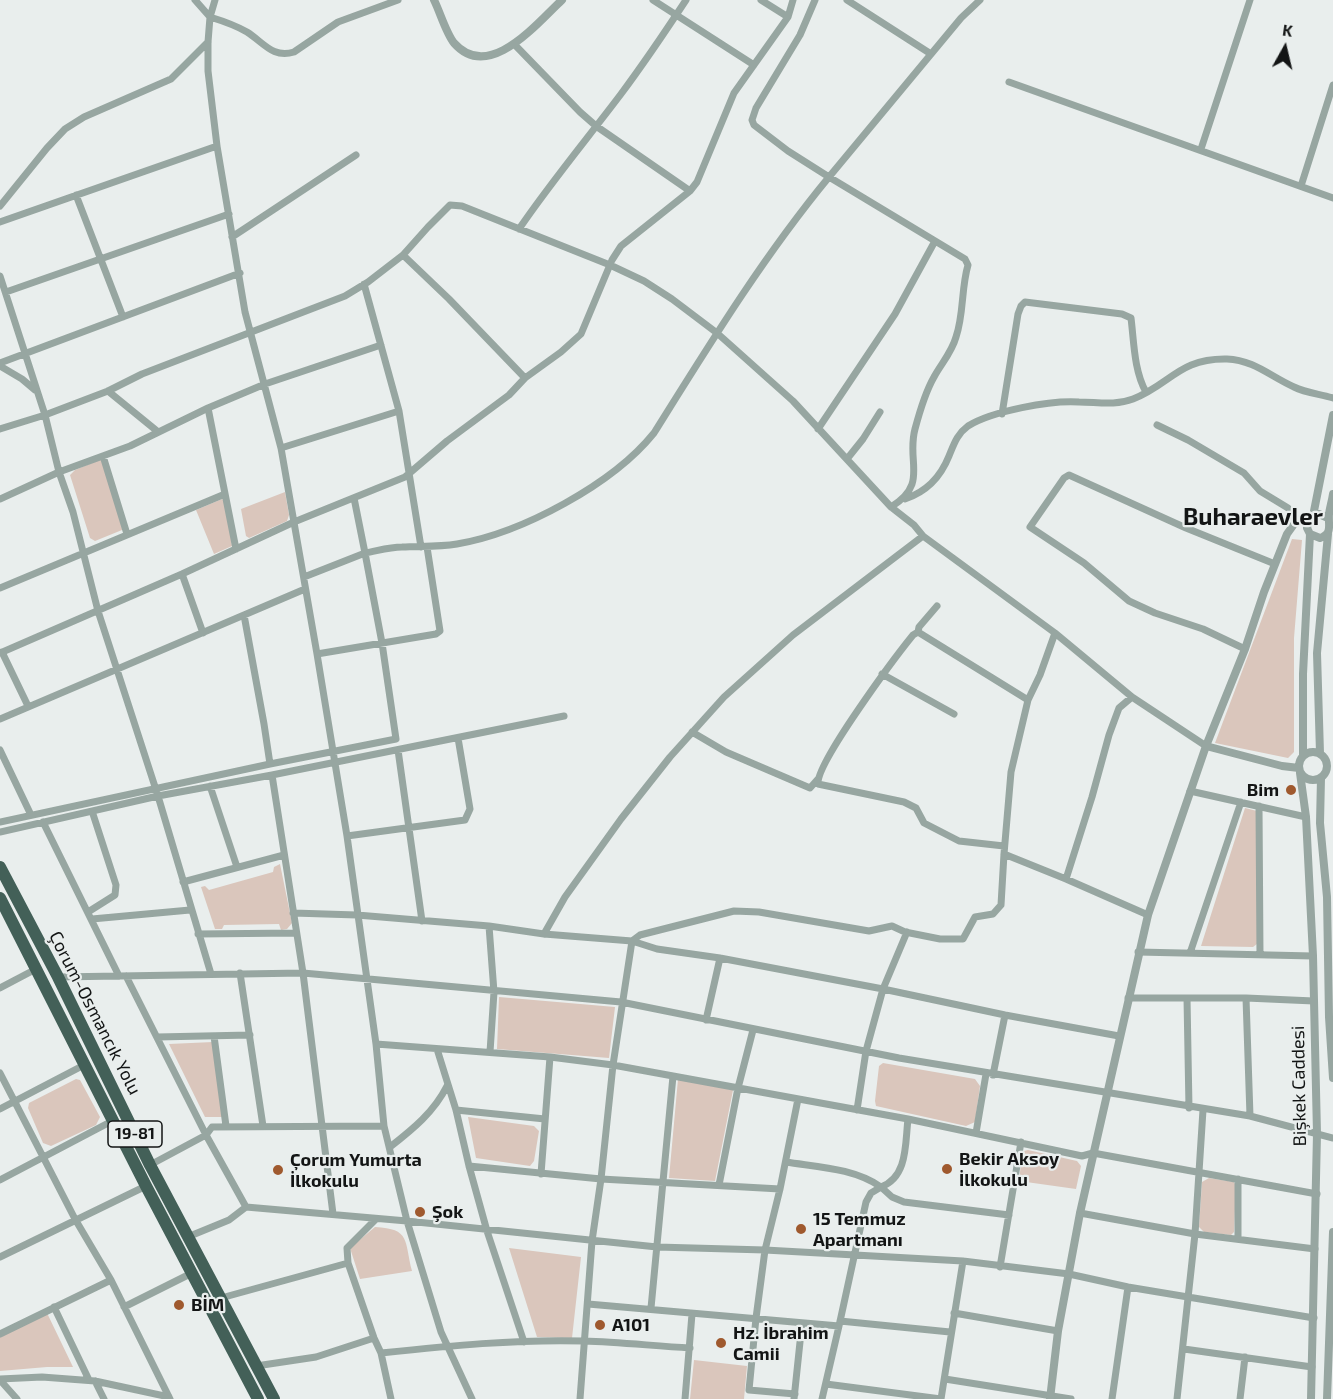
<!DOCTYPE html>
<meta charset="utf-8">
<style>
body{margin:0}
#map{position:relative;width:1333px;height:1399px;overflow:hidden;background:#e9eeed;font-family:"Exo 2",sans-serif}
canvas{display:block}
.north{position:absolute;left:1255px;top:18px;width:60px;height:60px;-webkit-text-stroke:4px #e9eeed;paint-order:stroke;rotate:8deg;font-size:16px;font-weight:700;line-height:24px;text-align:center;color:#131515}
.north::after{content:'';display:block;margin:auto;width:21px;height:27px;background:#131515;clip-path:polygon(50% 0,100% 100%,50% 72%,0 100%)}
</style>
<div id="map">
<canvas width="1333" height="1399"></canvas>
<div class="north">K</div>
</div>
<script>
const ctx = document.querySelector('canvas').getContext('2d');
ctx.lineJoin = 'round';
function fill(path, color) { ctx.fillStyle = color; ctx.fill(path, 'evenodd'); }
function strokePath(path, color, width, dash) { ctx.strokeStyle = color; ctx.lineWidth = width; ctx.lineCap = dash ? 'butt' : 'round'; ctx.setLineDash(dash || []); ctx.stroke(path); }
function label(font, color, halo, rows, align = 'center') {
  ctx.font = font + ' "Exo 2",sans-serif'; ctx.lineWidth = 4.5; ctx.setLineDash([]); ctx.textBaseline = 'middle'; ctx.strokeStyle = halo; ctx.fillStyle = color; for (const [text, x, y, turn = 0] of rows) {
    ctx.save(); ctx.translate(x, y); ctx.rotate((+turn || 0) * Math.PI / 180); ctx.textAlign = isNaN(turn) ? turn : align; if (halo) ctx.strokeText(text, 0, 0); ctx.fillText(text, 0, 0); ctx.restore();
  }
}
const green = new Path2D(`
 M104 458 123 523 122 530 95 541 90 538 70 475 75 470Z
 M285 492 289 515 287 521 249 538 246 536 241 509Z
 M222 499 226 502 232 546 214 554 196 510Z
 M1292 539 1302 540 1294 638V752L1288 758 1215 743Z
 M1245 808 1257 811V944L1253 947 1201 946Z
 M280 864 292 923 287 929 281 930 279 924 224 925 222 929H215L201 887 205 886 209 890 273 872 274 867Z
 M499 997 615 1007 609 1058 497 1049Z
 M213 1042 222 1117H205L169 1044Z
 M883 1063 975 1079 980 1086 975 1122 966 1126 876 1106 875 1101 879 1066Z
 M76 1079 80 1080 100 1117 96 1125 51 1146 43 1143 28 1108 29 1103Z
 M678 1079 733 1090 715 1181 669 1178Z
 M468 1117 534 1126 539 1131 534 1161 530 1166 476 1158Z
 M1028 1150 1077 1161 1081 1166 1076 1189 1019 1181 1022 1155 1024 1151Z
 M1209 1178 1234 1182 1236 1186 1234 1232 1231 1235 1204 1232 1199 1227 1202 1182Z
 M375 1227C411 1229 404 1240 412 1271L360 1279 350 1248Z
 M509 1248 581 1257 572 1338 537 1337Z
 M47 1313 73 1367H47L0 1371V1337Z
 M694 1360 747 1366 744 1399H690Z`);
const minor = new Path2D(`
 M195 0 210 17 208 42V71L217 146 245 312 281 448 317 654 347 836 376 1044 384 1126 407 1221 441 1332 472 1399
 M215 0 210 17C223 21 235 25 247 32 263 42 273 59 294 52L338 22 398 0
 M653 0 754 65
 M761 0 788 17
 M815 0 800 35 756 108 752 120 754 125 788 151 829 177 961 18 980 0
 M847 0 931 54
 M514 44 580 112 596 126 690 191
 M1009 82 1333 198
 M1201 149 1250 0
 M1301 186 1333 85
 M76 195 123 317
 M0 206 47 148 65 129 84 117 171 79 208 42
 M0 222 217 146
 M519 229C551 182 587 139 621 94 644 63 665 32 686 0
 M232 237 356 155
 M0 276 45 415 59 472 73 512 98 611 158 796 211 974
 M364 284 399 411 421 547
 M6 292 229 214
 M0 363 240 273
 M0 366 22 379 35 390
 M525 378 561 352 581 334 612 260 621 246 690 191 697 182 734 93 788 17 793 0
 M108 391 157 431
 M208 408 236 549
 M1002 414 1018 314 1021 306 1025 302 1122 314 1131 318C1134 342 1134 371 1146 392
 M1157 425 1188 440 1244 473 1260 491 1288 508 1297 520
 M0 429 45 415 108 391 142 374 345 296 368 282 403 255 428 227 450 205 462 206 610 265 644 281 672 299 717 333 793 401 891 507
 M818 429 895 314 935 241
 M281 448 399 411
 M103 456 127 534
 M847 459 863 439 880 412
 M0 499 59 472 130 446 208 408 265 384 381 345
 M905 499C926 492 941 476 949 456 954 444 957 434 968 426 992 411 1051 400 1079 402 1097 402 1115 406 1133 399 1171 384 1179 358 1227 359 1254 360 1271 377 1294 387 1306 393 1320 394 1333 398
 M182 574 203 633
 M304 577 365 553 354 498
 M0 588 225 494
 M244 615 264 724 270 764 396 739 382 643 365 553C377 551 389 547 402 547 420 546 438 547 457 544 522 533 613 484 654 433 709 345 763 257 829 177L965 259 968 265C961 289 964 314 956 337 952 352 941 364 934 377 926 391 919 414 915 429 906 462 929 484 891 507L914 525 923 536
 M918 632 919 627 937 606
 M1245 649 1203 629 1155 613 1129 601 1084 563 1030 527 1064 478 1069 475 1186 528 1275 564
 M2 652 28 706
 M0 653 182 574 294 522 405 477 447 441 509 395 525 378 449 299 403 255
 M317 654 436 634 440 631 427 547
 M882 674 954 714
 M0 719 305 589
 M692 732 726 752 810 788 818 779
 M0 750 31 815
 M398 750 422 921
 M272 775 303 973 333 1214
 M210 786 237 867
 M1190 791 1306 817
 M1259 806 1260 955
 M0 822 270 764
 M43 822 119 976
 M0 832 158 796 272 775 564 716
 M347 836 465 820 470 809 458 738
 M1004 846 959 841 924 823 916 808 904 802 818 784C816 763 896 656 913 635L918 632 1028 700
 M1004 854 1066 879 1148 915
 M1066 879 1092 797 1109 735 1119 708 1132 697
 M183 882 284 855
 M88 912 115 895 116 885 92 811
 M293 913 357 915 489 926 544 934 632 941 657 949 720 958 883 989 907 932
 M92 919 190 910
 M489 926 494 992 490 1052
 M198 934 296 933
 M544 934 565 897 621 819 670 757 724 697 793 635 923 536 1055 633 1132 697 1206 746
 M1138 952 1313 956
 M1190 953 1241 802
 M240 973 263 1126
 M126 976 206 1135 246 1207
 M58 977 303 973 621 1002 899 1058 1250 1116 1333 1138
 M0 988 36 969
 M1128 998H1246L1314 1001
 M1187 998 1189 1108
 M1246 998 1250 1116
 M706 1020 720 958
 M214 1036 226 1126
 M157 1037 250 1035
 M376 1044 550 1057 613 1065 908 1119 1082 1156 1093 1153 1317 1194
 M437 1049 456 1110 469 1166 487 1231 524 1342
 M0 1073 75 1219 111 1280 170 1399
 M993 1075 1005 1015
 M0 1109 86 1064
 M456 1110 545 1119
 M857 1110 866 1051 883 989 1005 1015 1119 1036
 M908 1119C905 1144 908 1177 881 1187L892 1197 904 1202 1009 1215
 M976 1133 986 1074
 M390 1147C413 1129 434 1112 447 1086
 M786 1162C817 1167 854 1168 881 1187L871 1193 866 1202 839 1326
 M150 1165 206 1135 212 1127 384 1126
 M469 1166 601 1179 780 1189
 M541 1174 550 1057
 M0 1180 114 1120
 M719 1185 738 1088 753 1030
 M1080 1213 1195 1234 1315 1249
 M376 1219 347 1248 348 1263 374 1338 381 1353 391 1399
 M190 1236 229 1220 246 1207 407 1221 657 1247 765 1250 963 1261 1069 1274 1128 1287 1314 1318
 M1238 1239V1179
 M0 1257 146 1186
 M1000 1267 1021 1142
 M221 1298 348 1263
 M588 1304 839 1326 822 1399
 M54 1307 89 1380
 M124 1307 192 1273
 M651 1308 673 1076
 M954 1313 1058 1331
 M840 1321 950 1332
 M0 1334 111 1280
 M1184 1349 1312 1367
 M381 1353C448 1346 516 1339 584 1341 619 1342 654 1346 690 1348
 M256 1366 316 1357 374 1338
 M0 1379 42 1377 95 1381 169 1397
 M945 1379 1071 1399
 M0 1380 17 1399
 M95 1381 104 1399
 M826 1384 941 1399
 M795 1394 749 1390 756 1318 765 1250 780 1189 798 1099
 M580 1399 592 1241 601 1179 613 1065 632 941 640 935 734 911 759 912 869 931 892 926 905 932 940 939H963L975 917 993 914 1001 905 1004 854 1011 772 1028 700 1040 675 1055 633
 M685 1399 692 1314
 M794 1399 802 1323
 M941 1399 963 1261
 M1112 1399 1128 1287
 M1177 1399 1195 1234 1203 1110
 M1240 1399 1245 1357`);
const tertiary = new Path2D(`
 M434 0C440 12 446 33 454 43 489 83 537 23 562 0
 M1313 516 1333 415
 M1328 518 1319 514 1310 518 1307 528 1310 534 1320 538C1333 533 1328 526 1329 514 1330 507 1332 501 1333 494
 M1206 746 1282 766 1299 768
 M1299 766a14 14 0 1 1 28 0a14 14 0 1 1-28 0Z
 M1320 753 1317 653 1328 534
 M1303 756V674L1310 534
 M1300 773 1306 817 1313 956 1317 1134 1311 1399
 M1321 778 1320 823 1327 897 1329 1017 1333 1078
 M1050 1399 1058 1331 1080 1213 1148 915 1206 746 1245 649 1264 592 1287 534 1297 520 1310 518
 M1327 1399 1333 1232`);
const trunk = new Path2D(`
 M0 867 58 977 150 1165 274 1399
 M0 898 146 1186 258 1399`);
const markers = [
 [1291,790,6,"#9f592e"],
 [947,1169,6,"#9f592e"],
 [278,1170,6,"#9f592e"],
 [420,1212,6,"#9f592e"],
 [801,1229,6,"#9f592e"],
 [179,1305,6,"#9f592e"],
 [600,1325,6,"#9f592e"],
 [721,1343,6,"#9f592e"]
];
const shields = [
 [135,1134,54]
];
const shieldNames = [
 ["19-81",135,1134]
];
const poiNames = [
 ["Bim",1279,790,"right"],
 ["Bekir Aksoy",959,1159],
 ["İlkokulu",959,1180],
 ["Çorum Yumurta",290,1160],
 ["İlkokulu",290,1181],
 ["Şok",432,1212],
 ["15 Temmuz",813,1219],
 ["Apartmanı",813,1240],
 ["BİM",191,1305],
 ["A101",612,1325],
 ["Hz. İbrahim",733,1333],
 ["Camii",733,1354]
];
const streetNames = [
 ["Çorum-Osmancık Yolu",95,1013,63],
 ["Bişkek Caddesi",1299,1086,-91]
];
const districtNames = [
 ["Buharaevler",1253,517]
];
fill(green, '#dac6bc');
strokePath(minor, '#97a6a1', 7);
strokePath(tertiary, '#97a6a1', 8);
strokePath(trunk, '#436058', 12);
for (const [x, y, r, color] of markers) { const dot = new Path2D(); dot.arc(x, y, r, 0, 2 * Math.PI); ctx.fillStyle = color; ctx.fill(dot); strokePath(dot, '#e9eeed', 2); }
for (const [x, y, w] of shields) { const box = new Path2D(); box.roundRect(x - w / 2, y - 13, w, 26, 4.5); ctx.fillStyle = '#e9eeed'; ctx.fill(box); strokePath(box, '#131515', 1.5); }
label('bold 16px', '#131515', null, shieldNames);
label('bold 18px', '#131515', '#e9eeed', poiNames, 'left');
label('18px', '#131515', '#e9eeed', streetNames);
label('bold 24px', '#131515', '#e9eeed', districtNames);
</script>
